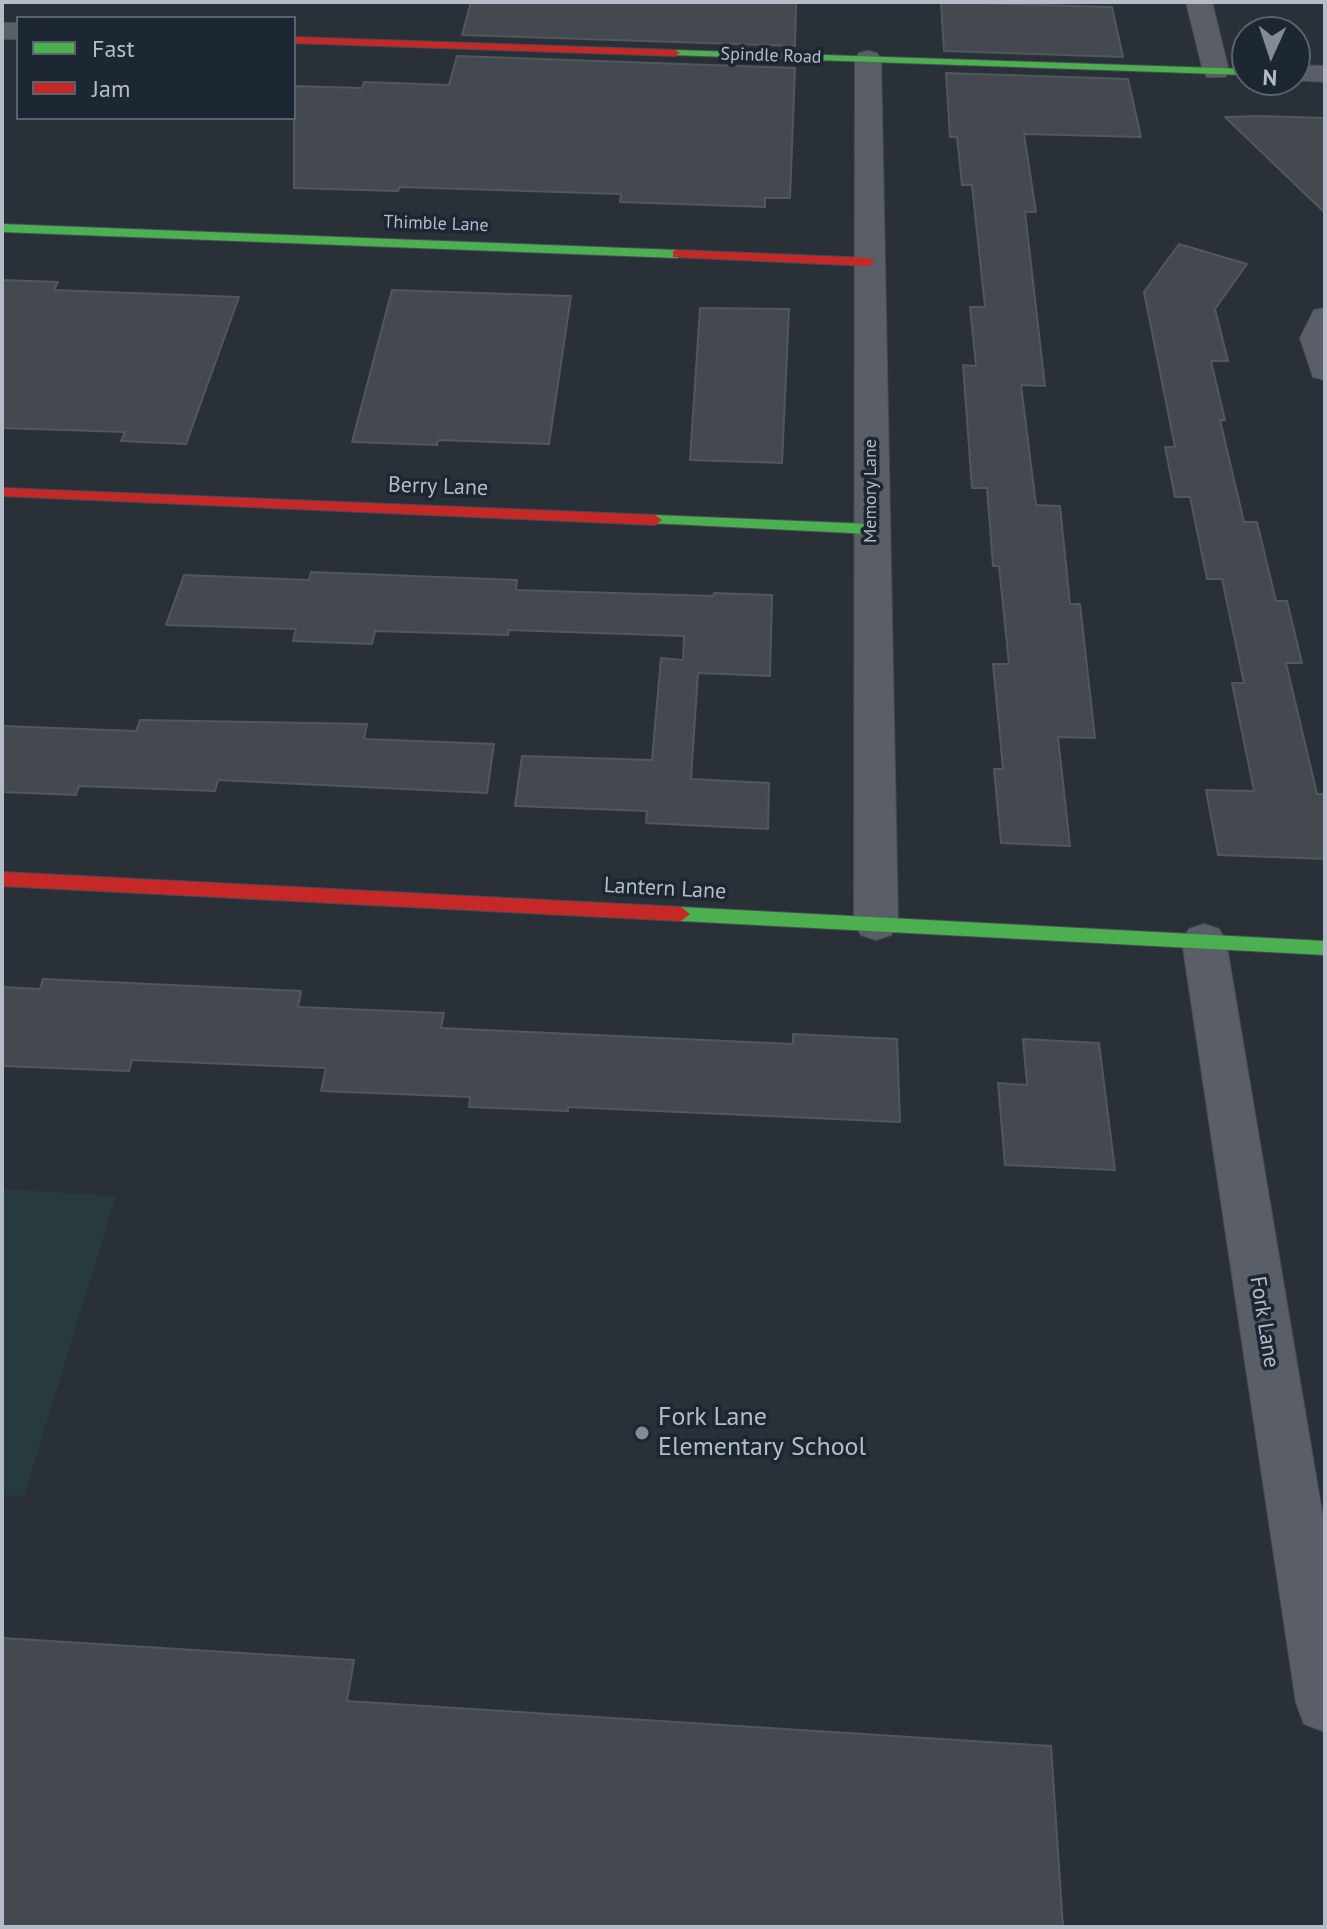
<!DOCTYPE html>
<style>
body{margin:0}
#map{position:relative;width:1327px;height:1929px;overflow:hidden;background:#2a3038;font-family:"PT Sans",sans-serif}
canvas{display:block}
.frame{position:absolute;inset:0;border:4px solid #b4bcc9;pointer-events:none}
.legend{position:absolute;left:16px;top:16px;width:280px;height:104px;box-sizing:border-box;background:#1d2633;border:2px solid #59626f;margin:0;padding:10px 14px;list-style:none;font-size:24px;color:#b4bcc9}
.legend li{display:flex;align-items:center;gap:16px;height:40px}
.legend b{width:40px;border:2px solid #59626f}
.north{position:absolute;left:1231px;top:16px;width:80px;height:80px;box-sizing:border-box;background:#1d2633;border:2px solid #59626f;border-radius:50%;rotate:183deg;font-size:22px;font-weight:700;line-height:32px;text-align:center;color:#b4bcc9}
.north::after{content:'';display:block;margin:auto;width:28px;height:36px;background:#848b96;clip-path:polygon(50% 0,100% 100%,50% 72%,0 100%)}
</style>
<div id="map">
<canvas width="1327" height="1929"></canvas>
<div class="frame"></div>
<ul class="legend">
<li><b style="height:10px;background:#4caf50"></b>Fast</li>
<li><b style="height:10px;background:#c62828"></b>Jam</li>
</ul>
<div class="north">N</div>
</div>
<script>
const ctx = document.querySelector('canvas').getContext('2d');
ctx.lineJoin = 'round';
function fill(path, color) { ctx.fillStyle = color; ctx.fill(path, 'evenodd'); }
function strokePath(path, color, width, dash) { ctx.strokeStyle = color; ctx.lineWidth = width; ctx.lineCap = dash ? 'butt' : 'round'; ctx.setLineDash(dash || []); ctx.stroke(path); }
function label(font, color, halo, rows, align = 'center') {
  ctx.font = font + ' "PT Sans",sans-serif'; ctx.lineWidth = 7; ctx.setLineDash([]); ctx.textBaseline = 'middle'; ctx.strokeStyle = halo; ctx.fillStyle = color; for (const [text, x, y, turn = 0] of rows) {
    ctx.save(); ctx.translate(x, y); ctx.rotate((+turn || 0) * Math.PI / 180); ctx.textAlign = isNaN(turn) ? turn : align; if (halo) ctx.strokeText(text, 0, 0); ctx.fillText(text, 0, 0); ctx.restore();
  }
}
const green = new Path2D(`
 M2 1189 116 1196 24 1496 2 1495Z`);
const building = new Path2D(`
 M471 2H796L795 46 462 35Z
 M941 2 1112 7 1123 57 944 51Z
 M457 56 795 68 790 198H765V207L620 202 621 194 400 187 398 191 294 188V86L362 88 364 82 449 85Z
 M946 73 1128 79 1141 137 1024 134 1036 212H1025L1045 386 1021 385 1036 505 1060 506 1070 604H1080L1095 738 1058 737 1070 846 1001 843 994 769H1003L993 664H1009L999 566H993L987 488H972L963 365 976 366 970 307H985L972 185H962L957 137H950Z
 M1260 116 1325 118V213L1225 117Z
 M1179 244 1247 264 1215 309 1228 361H1211L1225 420H1220L1244 522H1257L1276 601H1287L1302 663H1286L1317 794H1325V859L1218 855 1206 790 1254 791 1232 683H1244L1222 579H1207L1190 497H1175L1165 447H1175L1144 292Z
 M2 280 58 282 54 290 239 297 186 444 121 441 125 432 2 428Z
 M392 290 571 296 549 444 438 440 437 445 352 442Z
 M700 308 789 309 782 463 690 460Z
 M311 572 517 580 516 590 713 596 714 593 772 595 770 676 698 673 691 779 769 783 768 829 646 823 647 811 515 806 522 756 652 760 661 658 683 660 684 636 509 630 508 635 375 631 372 644 293 641 296 629 166 625 184 575 309 580Z
 M140 720 367 724 364 739 494 744 487 793 218 780 215 791 79 786 76 795 2 792V726L136 731Z
 M43 979 301 991 298 1007 444 1013 441 1028 793 1044V1034L897 1039 900 1122 568 1107V1111L469 1107 470 1097 321 1091 326 1068 132 1060 129 1071 2 1066V987L40 989Z
 M1023 1039 1099 1043 1115 1170 1005 1165 998 1083 1027 1085Z
 M2 1638 354 1660 347 1701 1051 1746 1063 1927H2Z`);
const street = new Path2D(`
 M1186 2H1212L1229 71 1225 77H1207L1203 71Z
 M2 23H18V39H2Z
 M868 51 877 53 881 59 898 923 891 935 876 940 861 935 854 923 855 59 859 53Z
 M1295 65 1325 66V82L1291 80H1295Z
 M1325 308V380L1313 377 1300 338 1314 310Z
 M1204 924 1219 929 1226 941 1325 1530V1732L1304 1724 1296 1703 1182 941 1189 929Z`);
const fast = new Path2D(`
 M675 50 1247 69V75L671 55 670 53Z
 M2 224 677 250 683 254 677 258 2 232Z
 M655 515 871 524 878 529 871 534 650 523V517Z
 M681 907 1325 941V955L681 921 672 914Z`);
const jam = new Path2D(`
 M294 37 675 50 680 53 675 56 294 43Z
 M677 250 869 258 875 262 869 266 673 257V251Z
 M2 488 655 515 662 520 655 525 2 496Z
 M2 872 681 907 690 914 681 921 2 886Z`);
const markers = [
 [642,1433,8,"#848b96"]
];
const farStreetnames = [
 ["Spindle Road",771,56,2],
 ["Thimble Lane",436,224,2],
 ["Memory Lane",871,491,-90]
];
const streetNames = [
 ["Berry Lane",438,487,2],
 ["Lantern Lane",665,889,3],
 ["Fork Lane",1264,1322,81]
];
const nearPoinames = [
 ["Fork Lane",658,1418],
 ["Elementary School",658,1448]
];
fill(green, '#273a3e');
fill(building, '#444950');
strokePath(building, '#52575f', 2);
strokePath(street, '#484c53', 2);
strokePath(fast, '#484c53', 2);
strokePath(jam, '#484c53', 2);
fill(street, '#5a5e66');
fill(fast, '#4caf50');
fill(jam, '#c62828');
for (const [x, y, r, color] of markers) { const dot = new Path2D(); dot.arc(x, y, r, 0, 2 * Math.PI); ctx.fillStyle = color; ctx.fill(dot); strokePath(dot, '#1d2633', 3); }
label('18px', '#b4bcc9', '#1d2633', farStreetnames);
label('22px', '#b4bcc9', '#1d2633', streetNames);
label('26px', '#b4bcc9', '#1d2633', nearPoinames, 'left');
</script>
